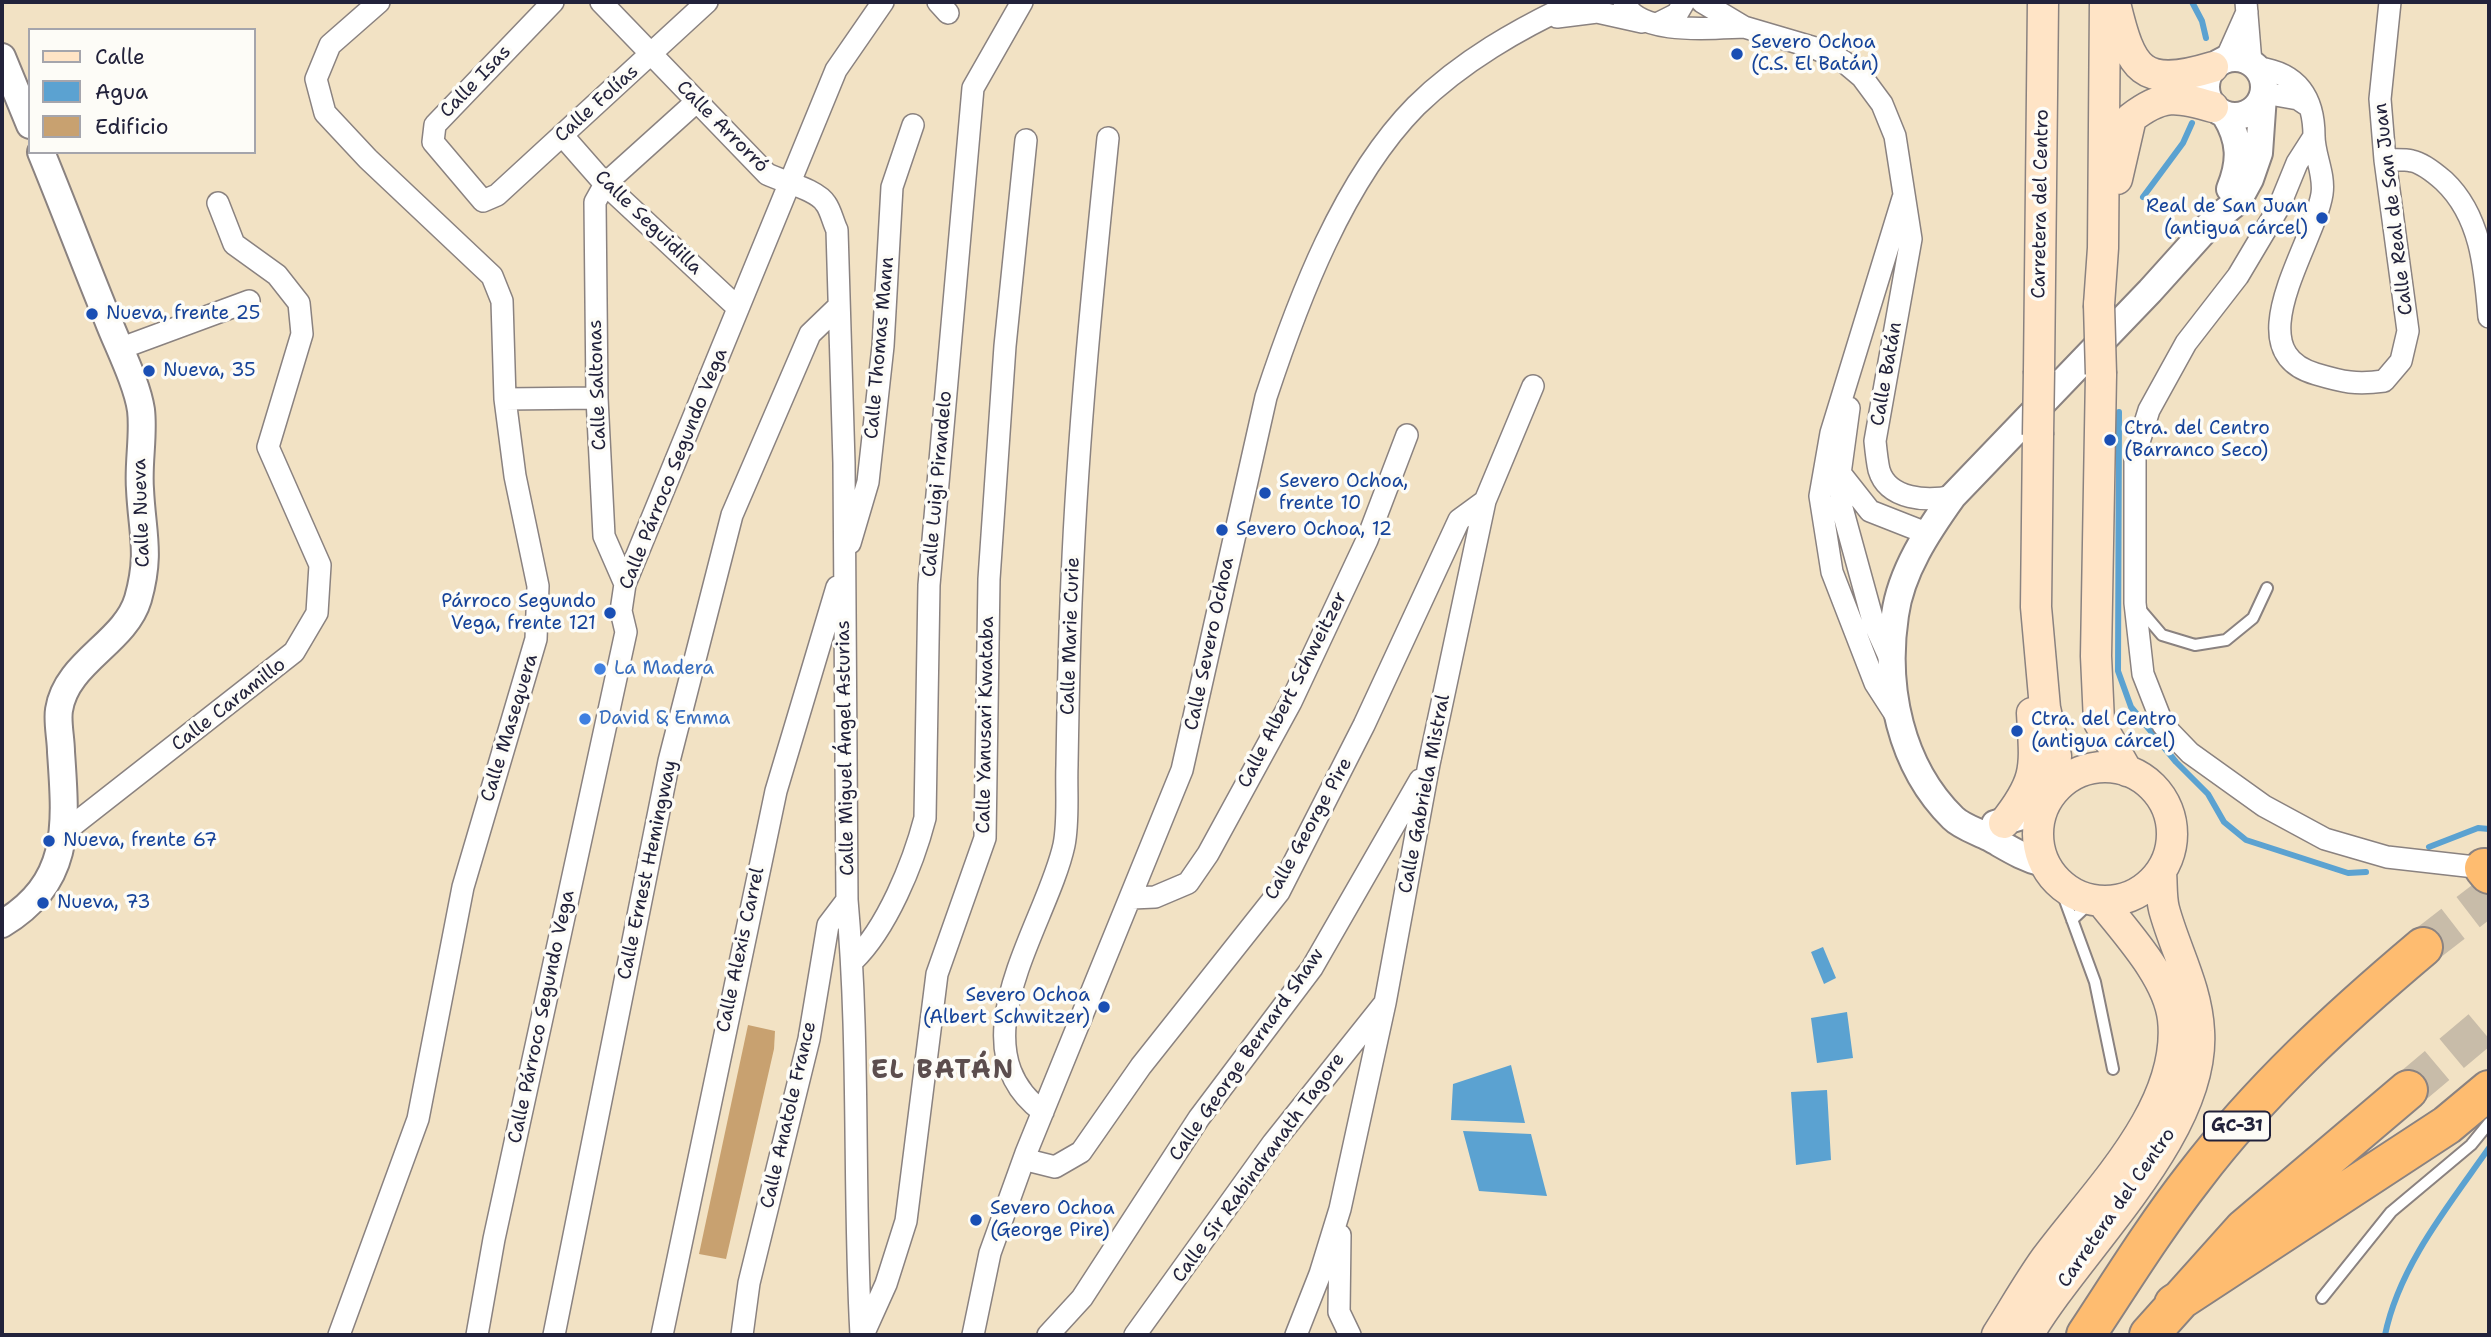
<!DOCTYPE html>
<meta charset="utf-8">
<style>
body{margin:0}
#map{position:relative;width:2491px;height:1337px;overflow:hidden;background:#f2e2c4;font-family:"Shantell Sans",sans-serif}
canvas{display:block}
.frame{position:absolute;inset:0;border:4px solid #22223b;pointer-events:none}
.legend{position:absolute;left:28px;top:28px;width:228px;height:126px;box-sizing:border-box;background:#fdfcf7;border:2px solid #a5a5ac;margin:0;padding:9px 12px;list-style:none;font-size:21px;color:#22223b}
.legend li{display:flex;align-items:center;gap:14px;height:35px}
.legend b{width:35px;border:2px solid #a5a5ac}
</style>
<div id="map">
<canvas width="2491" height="1337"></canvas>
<div class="frame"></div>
<ul class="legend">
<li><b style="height:9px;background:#ffe4c6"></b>Calle</li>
<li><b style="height:19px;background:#5ba2d1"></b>Agua</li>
<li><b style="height:19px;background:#c8a170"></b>Edificio</li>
</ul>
</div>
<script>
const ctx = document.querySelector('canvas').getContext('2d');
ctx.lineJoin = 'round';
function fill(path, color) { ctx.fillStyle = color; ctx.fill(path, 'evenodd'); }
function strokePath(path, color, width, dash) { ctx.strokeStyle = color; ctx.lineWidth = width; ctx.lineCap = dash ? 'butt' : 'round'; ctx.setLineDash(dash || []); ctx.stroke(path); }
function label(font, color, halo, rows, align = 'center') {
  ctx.font = font + ' "Shantell Sans",sans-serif'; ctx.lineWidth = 7; ctx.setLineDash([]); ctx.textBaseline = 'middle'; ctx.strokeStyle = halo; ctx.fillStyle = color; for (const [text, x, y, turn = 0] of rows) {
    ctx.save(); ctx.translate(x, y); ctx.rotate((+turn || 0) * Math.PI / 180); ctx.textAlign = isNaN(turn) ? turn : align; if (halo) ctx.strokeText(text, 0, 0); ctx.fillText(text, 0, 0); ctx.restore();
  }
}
const water = new Path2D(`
 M1823 947 1836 978 1824 984 1811 952Z
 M1847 1012 1853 1058 1817 1063 1811 1018Z
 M1511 1065 1525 1123 1451 1120 1453 1084Z
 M1827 1090 1831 1160 1796 1165 1791 1092Z
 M1463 1131 1531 1134 1547 1196 1479 1191Z`);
const stream = new Path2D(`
 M2192 2 2202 21 2206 38
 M2143 197 2183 143 2192 123
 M2119 412 2118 671 2131 707 2176 762 2208 794 2224 822 2246 840 2348 873 2366 872
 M2429 847 2478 828 2489 829
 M2385 1335C2399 1266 2449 1205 2489 1148`);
const building = new Path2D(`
 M748 1025 775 1031 774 1049 726 1259 699 1254Z`);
const motorwayTunnel = new Path2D(`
 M2423 947 2489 896
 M2408 1090 2489 1022`);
const service = new Path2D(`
 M2139 608 2162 635 2195 645 2226 640 2253 618 2267 588
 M2059 884 2095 982 2113 1069
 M2072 920 2093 900
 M2322 1298 2391 1212 2471 1145 2489 1123`);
const minor = new Path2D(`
 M553 2 435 125 433 142 483 201 497 195 707 2
 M601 2 767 174C783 182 817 189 826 204 831 211 833 222 837 230L844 463 847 900C860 1044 853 1190 861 1335
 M938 2 948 13
 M1624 2C1638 36 1712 28 1744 27
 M1702 2 1744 27 1812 47 1843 61 1862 77 1882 104 1895 136 1911 239 1875 441C1876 451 1877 461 1879 470 1888 500 1928 502 1953 496
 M2246 2 2251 63
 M1557 17 1597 12 1642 22
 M1657 24 1677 14 1684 2
 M2226 59 2247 12
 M2258 68C2298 73 2314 98 2314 136 2314 155 2325 174 2322 194 2314 245 2235 351 2316 374 2343 382 2356 385 2384 381L2401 361 2408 331 2385 160 2380 99 2390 2
 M2264 93 2298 99 2310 107
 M562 135 605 184 737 307
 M2313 138 2297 163 2279 207 2238 276 2186 343 2149 410 2135 455V603L2143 674 2163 725 2190 753 2264 806 2325 839 2387 857 2484 868
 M2385 160C2393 160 2403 159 2412 161 2423 163 2436 174 2444 181 2481 216 2485 268 2489 317
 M119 349 249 301
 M505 399 597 398
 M1849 408 1840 474 1842 508 1873 621 1891 661
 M1840 473 1870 511 1926 533
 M850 543 868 482 883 346 892 187 913 125
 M625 584 604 536 597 398 595 202 605 184 696 102
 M1895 714 1875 683 1832 572 1820 496 1831 433 1903 198
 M63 833 294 652 317 613 320 565 268 447 302 334 299 303 277 275 234 244 218 203
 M1132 898 1155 897 1188 883 1208 854 1291 702 1367 540 1407 435
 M853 961C887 928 913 864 925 818L929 585 973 88 1022 2
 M1043 1112C953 1046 1047 924 1064 845 1069 820 1066 791 1067 765 1068 704 1069 642 1072 580 1078 433 1093 285 1108 138
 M1026 1153 1031 1161 1055 1167 1081 1152 1141 1066 1279 892 1364 725 1459 520 1485 501
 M1340 1235 1339 1312 1350 1335
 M339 1335 418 1119 463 887 536 639 538 586 515 476 505 399 502 301 492 276 368 159 325 113 316 79 330 45 379 2
 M477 1335 494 1239 626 632 621 611 625 584 836 70 883 2
 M554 1335 669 761 732 515 810 334 838 307
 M662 1335 776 791 837 587
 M742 1335 749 1283 809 1039 828 925 847 900
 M863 1335 886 1284 906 1221 937 974 985 838 989 579 1005 346 1026 140
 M973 1335 990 1253 1026 1153 1182 770 1266 397C1298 300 1343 180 1416 106 1462 61 1518 29 1576 2
 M1048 1335 1082 1298 1199 1118 1312 968 1420 780
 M1135 1335 1273 1143 1384 1004
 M1296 1335 1320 1274 1340 1209 1385 1003 1429 764 1485 501 1533 386`);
const tertiary = new Path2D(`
 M2 57 30 125
 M2206 87a29 29 0 1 1 58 0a29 29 0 1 1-58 0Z
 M2225 115C2241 141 2241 162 2230 189
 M1995 824 2042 810
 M2043 863C2023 858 2008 848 1990 838 1979 832 1962 827 1953 818 1900 766 1884 687 1895 615 1901 571 1928 531 1953 496L2150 291 2213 221 2238 201 2250 179 2259 153 2263 96
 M2 924C72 882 66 825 61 752 61 739 57 722 59 710 66 662 125 643 138 599 151 553 142 533 140 489 138 463 144 435 141 410 137 383 118 346 108 320 85 264 64 208 41 152`);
const secondary = new Path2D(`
 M2115 3C2131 70 2141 89 2213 67
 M2117 179 2131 118C2162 94 2176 96 2213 107
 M2099 305 2103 248 2105 2
 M2039 371 2043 2
 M2101 374 2096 656 2099 722 2127 771
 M2038 435 2036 607 2045 708 2056 756 2052 792
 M2038 834a67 67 0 1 1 134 0a67 67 0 1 1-134 0Z
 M2004 823C2039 779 2035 767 2032 713
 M1997 1335C2013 1310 2028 1283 2046 1258 2094 1193 2183 1108 2173 1019 2168 977 2127 934 2102 902
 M2028 1335C2079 1248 2206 1134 2199 1031 2197 987 2175 950 2164 909 2161 897 2162 884 2161 872`);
const motorway = new Path2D(`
 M2484 868 2489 874
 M2174 1304 2447 1125 2489 1090
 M2086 1335C2121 1282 2155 1227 2194 1177 2260 1090 2340 1017 2423 947
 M2149 1335 2244 1229 2408 1090`);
const secondaryBridge = new Path2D(`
 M2099 305 2101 374
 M2038 435 2039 371`);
const markers = [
 [1737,54,7,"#1a4fb4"],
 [2322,218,7,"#1a4fb4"],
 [92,314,7,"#1a4fb4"],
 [149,371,7,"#1a4fb4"],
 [2110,440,7,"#1a4fb4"],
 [1265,493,7,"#1a4fb4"],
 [1222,530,7,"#1a4fb4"],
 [610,613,7,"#1a4fb4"],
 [600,669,7,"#3f7fe0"],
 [585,719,7,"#3f7fe0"],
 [2017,731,7,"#1a4fb4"],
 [49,841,7,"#1a4fb4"],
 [43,903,7,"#1a4fb4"],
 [1104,1007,7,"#1a4fb4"],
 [976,1220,7,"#1a4fb4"]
];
const shields = [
 [2237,1126,66]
];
const shieldNames = [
 ["GC-31",2237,1126]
];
const transitNames = [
 ["Severo Ochoa",1751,43],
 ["(C.S. El Batán)",1751,65],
 ["Real de San Juan",2308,207,"right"],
 ["(antigua cárcel)",2308,229,"right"],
 ["Nueva, frente 25",106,314],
 ["Nueva, 35",163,371],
 ["Ctra. del Centro",2124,429],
 ["(Barranco Seco)",2124,451],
 ["Severo Ochoa,",1279,482],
 ["frente 10",1279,504],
 ["Severo Ochoa, 12",1236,530],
 ["Párroco Segundo",596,602,"right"],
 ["Vega, frente 121",596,624,"right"],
 ["Ctra. del Centro",2031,720],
 ["(antigua cárcel)",2031,742],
 ["Nueva, frente 67",63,841],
 ["Nueva, 73",57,903],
 ["Severo Ochoa",1090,996,"right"],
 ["(Albert Schwitzer)",1090,1018,"right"],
 ["Severo Ochoa",990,1209],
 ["(George Pire)",990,1231]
];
const streetNames = [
 ["Calle Isas",476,82,-46],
 ["Calle Folías",597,104,-42],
 ["Calle Arrorró",722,127,45],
 ["Carretera del Centro",2041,204,-89],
 ["Calle Real de San Juan",2394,209,-97],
 ["Calle Seguidilla",648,223,44],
 ["Calle Thomas Mann",880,348,-85],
 ["Calle Batán",1887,374,-80],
 ["Calle Saltonas",598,385,-92],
 ["Calle Párroco Segundo Vega",674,469,-68],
 ["Calle Luigi Pirandelo",938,484,-85],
 ["Calle Nueva",142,513,-92],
 ["Calle Marie Curie",1071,636,-88],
 ["Calle Severo Ochoa",1210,644,-78],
 ["Calle Albert Schweitzer",1293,690,-63],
 ["Calle Caramillo",229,705,-38],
 ["Calle Yanusari Kwataba",986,725,-89],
 ["Calle Masequera",510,728,-73],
 ["Calle Miguel Ángel Asturias",846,748,-91],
 ["Calle Gabriela Mistral",1425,794,-79],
 ["Calle George Pire",1309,829,-61],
 ["Calle Ernest Hemingway",648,870,-78],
 ["Calle Alexis Carrel",741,950,-78],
 ["Calle Párroco Segundo Vega",542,1017,-78],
 ["Calle George Bernard Shaw",1247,1055,-55],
 ["Calle Anatole France",789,1115,-77],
 ["Calle Sir Rabindranath Tagore",1259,1168,-54],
 ["Carretera del Centro",2117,1208,-55]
];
const shopNames = [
 ["La Madera",614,669],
 ["David & Emma",599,719]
];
const districtNames = [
 ["EL BATÁN",943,1071]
];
fill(water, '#5ba2d1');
strokePath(stream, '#5ba2d1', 6);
fill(building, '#c8a170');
strokePath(motorwayTunnel, '#c8bca9', 38, [38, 19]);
strokePath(service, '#8a8280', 14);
strokePath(minor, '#8a8280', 24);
strokePath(tertiary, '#8a8280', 30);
strokePath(secondary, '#8a8280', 33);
strokePath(motorway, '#8a8280', 42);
strokePath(service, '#fff', 10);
strokePath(minor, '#fff', 21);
strokePath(tertiary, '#fff', 26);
strokePath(secondary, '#ffe4c6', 30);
strokePath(motorway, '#febc70', 38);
strokePath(secondaryBridge, '#8a8280', 33, []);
strokePath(secondaryBridge, '#ffe4c6', 30);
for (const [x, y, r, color] of markers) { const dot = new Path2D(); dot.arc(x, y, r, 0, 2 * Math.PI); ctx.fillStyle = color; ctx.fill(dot); strokePath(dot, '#fdfcf7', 2.5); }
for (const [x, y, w] of shields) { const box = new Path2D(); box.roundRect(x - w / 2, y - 14.5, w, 29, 5); ctx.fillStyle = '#fdfcf7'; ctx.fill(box); strokePath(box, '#22223b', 2); }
label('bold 18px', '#22223b', null, shieldNames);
label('19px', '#164399', '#fdfcf7', transitNames, 'left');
label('19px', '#22223b', '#fdfcf7', streetNames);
label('19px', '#366cbe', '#fdfcf7', shopNames, 'left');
ctx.letterSpacing = '2px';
label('bold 26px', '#5c4e4e', '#fdfcf7', districtNames);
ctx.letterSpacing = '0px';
</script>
